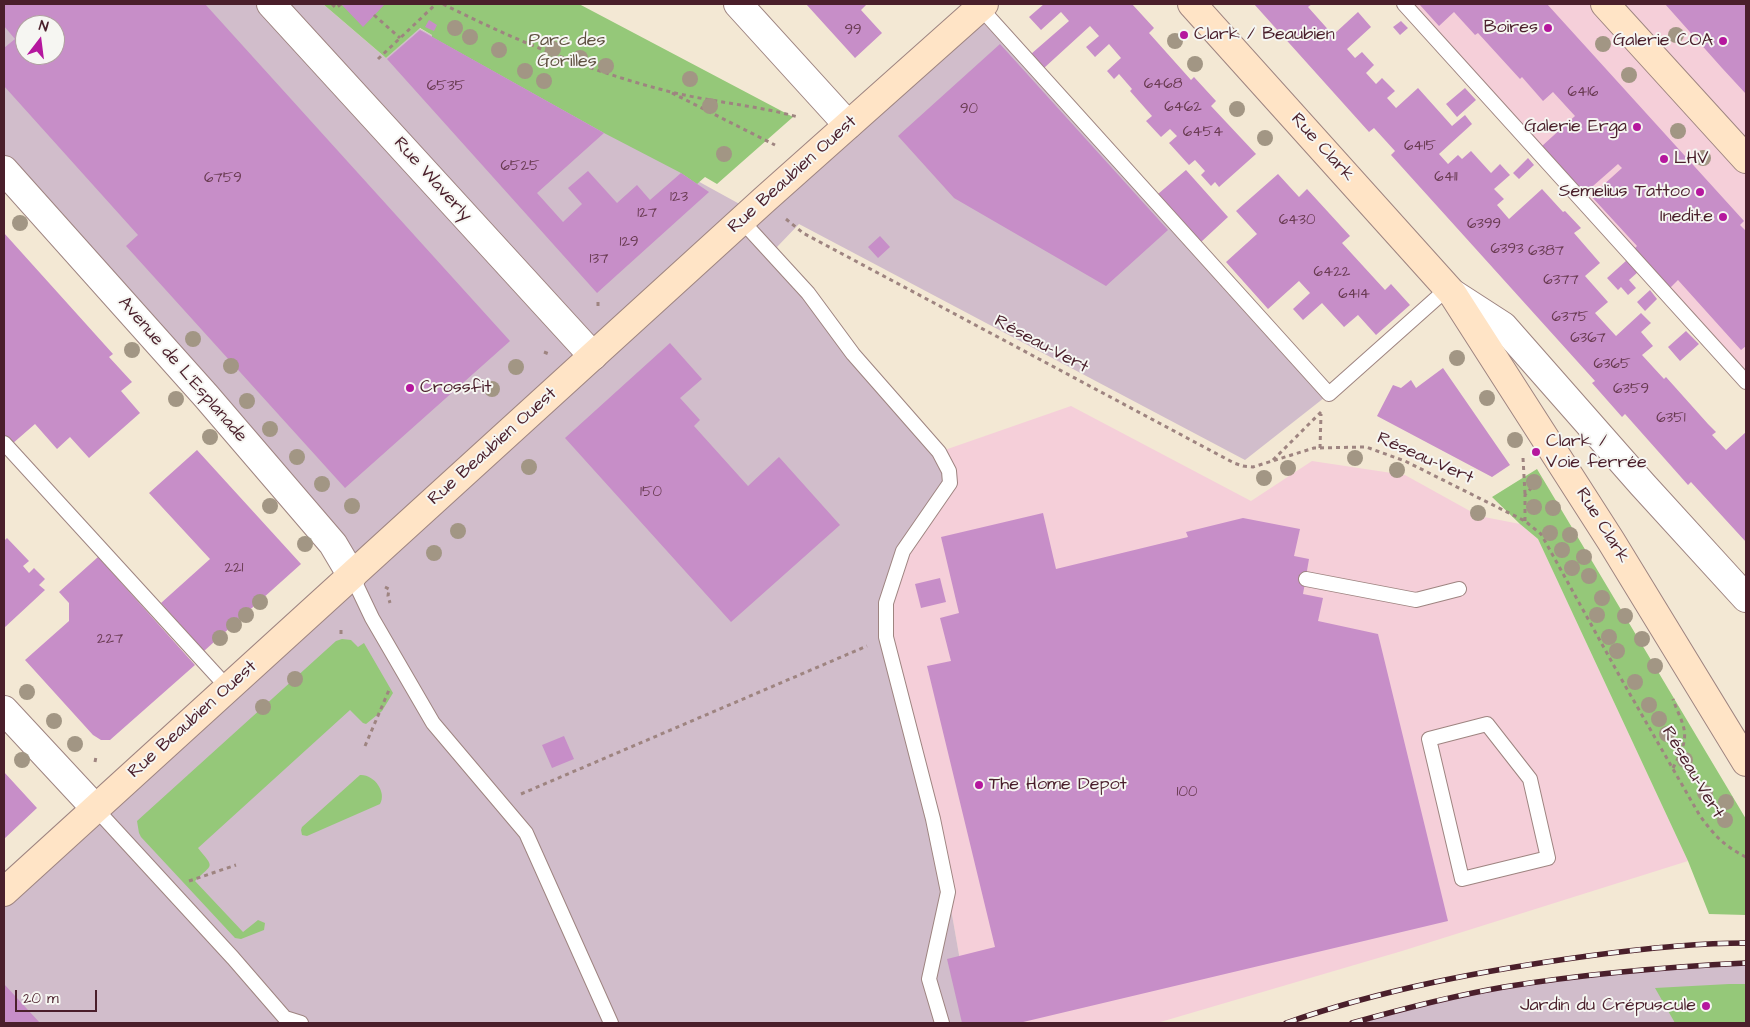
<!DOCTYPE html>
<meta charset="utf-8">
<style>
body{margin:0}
#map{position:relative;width:1750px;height:1027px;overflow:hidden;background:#f3e8d4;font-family:"Architects Daughter",sans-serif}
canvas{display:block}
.frame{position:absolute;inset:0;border:5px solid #4a1f2b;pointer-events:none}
.north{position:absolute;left:15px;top:15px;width:50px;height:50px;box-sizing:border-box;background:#f6f6f2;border:1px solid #b1a0a2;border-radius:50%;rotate:15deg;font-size:14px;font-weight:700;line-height:20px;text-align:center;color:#4a1f2b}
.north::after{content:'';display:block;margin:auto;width:18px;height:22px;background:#b5179e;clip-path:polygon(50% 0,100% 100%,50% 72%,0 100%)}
.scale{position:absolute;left:15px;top:990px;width:82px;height:22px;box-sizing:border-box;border:2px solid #4a1f2b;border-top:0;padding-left:6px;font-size:15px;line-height:18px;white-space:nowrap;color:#4a1f2b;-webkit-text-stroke:4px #f6f6f2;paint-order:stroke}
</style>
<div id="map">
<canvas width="1750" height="1027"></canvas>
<div class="frame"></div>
<div class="north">N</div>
<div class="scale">20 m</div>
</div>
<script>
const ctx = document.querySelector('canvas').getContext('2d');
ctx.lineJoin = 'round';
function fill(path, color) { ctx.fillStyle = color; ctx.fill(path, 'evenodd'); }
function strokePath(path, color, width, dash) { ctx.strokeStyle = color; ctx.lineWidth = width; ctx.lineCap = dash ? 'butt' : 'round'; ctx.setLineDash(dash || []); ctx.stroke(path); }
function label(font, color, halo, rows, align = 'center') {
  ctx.font = font + ' "Architects Daughter",sans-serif'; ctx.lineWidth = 4; ctx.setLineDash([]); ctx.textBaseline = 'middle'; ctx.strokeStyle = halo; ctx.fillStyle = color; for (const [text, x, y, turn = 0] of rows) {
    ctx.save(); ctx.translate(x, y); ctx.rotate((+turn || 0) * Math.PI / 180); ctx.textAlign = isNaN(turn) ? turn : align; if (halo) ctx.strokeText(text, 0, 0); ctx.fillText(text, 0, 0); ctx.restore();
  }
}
const built = new Path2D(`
 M1406 4H1746V377Z
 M1071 406 1251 501 1312 461 1405 475 1479 516 1520 524 1538 539 1688 861 1402 951 1157 1023H971L948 892 886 637 903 551 939 452Z`);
const industrial = new Path2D(`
 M4 4H323L386 58 419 28 745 207 980 7 1329 394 1245 460 799 224 777 247 808 293 949 471 903 551 886 637 948 892 971 1023H4V892L351 576 4 176ZM25 25H55V55H25Z
 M1746 963V1023H1352L1421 1004 1502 987 1578 976 1670 967Z`);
const green = new Path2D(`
 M323 4H579L793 117 717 184 705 177 697 184 681 173 604 133 432 37V35L420 28 386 58Z
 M1537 469 1746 819V915L1709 914 1688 861 1538 539 1520 524 1492 497Z
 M342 639 351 640 358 647 364 643 393 693 382 711 366 724 363 723 350 710 198 848C215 869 213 863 195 881L243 932 258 920 265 923 264 930 241 939 235 938 141 837 139 833 137 821 336 641Z
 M360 775C374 774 387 792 380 804L307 836 302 835 301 830 302 827Z
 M1729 984H1746V1023H1675L1655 988Z`);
const building = new Path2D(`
 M4 4H205L510 341 345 488 126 246 138 235 4 86V48L15 39 4 26ZM25 25H55V55H25Z
 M341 4H385L363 27Z
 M806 4H867L861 10 882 33 855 58Z
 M1044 4H1132L1154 28 1149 33 1191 80 1194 77 1216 101 1211 106 1256 154 1219 187 1215 182 1211 186 1201 175 1205 171 1195 160 1189 165 1169 143 1177 136 1170 129 1161 137 1146 121 1152 116 1130 91 1132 89 1119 74 1114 79 1107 71 1121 58 1109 44 1095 57 1086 47 1099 36 1090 26 1044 68 1031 54 1069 21 1061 12 1041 30 1029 17Z
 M1254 4H1312L1308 7 1333 35 1358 12 1371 27 1347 49 1355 58 1362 52 1374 65 1366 73 1376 84 1382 78 1395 91 1387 98 1396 108 1418 88 1452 126 1465 115 1472 124 1439 154 1448 164 1458 155 1462 159 1471 151 1491 173 1500 164 1510 175 1494 189 1504 199 1497 205 1509 219 1542 189 1563 212 1565 211 1581 228 1574 233 1600 263 1585 276 1608 302 1595 313 1616 336 1641 313 1651 323 1641 332 1653 346 1642 355 1664 379 1666 377 1708 424 1716 432 1712 435 1726 450 1746 432V542L1691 482 1688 485 1625 414 1622 417 1592 383 1595 381 1391 155 1395 151 1374 128 1369 132Z
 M1419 4H1547L1744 221 1740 225 1746 231V346L1741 350 1678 280 1670 288 1634 249 1637 246 1591 196 1622 168 1618 164 1585 193 1542 146 1575 116 1553 92 1543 101 1522 77 1520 79 1478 33 1475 35 1454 12 1439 26Z
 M1665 4H1746V94L1722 68Z
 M429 20 437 25 434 31 425 27Z
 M1401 21 1408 28 1400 35 1393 27Z
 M420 30 604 133 537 193 563 222 582 204 568 188 588 171 617 203 637 185 650 200 681 173 709 192 597 293 387 59Z
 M1000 44 1168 230 1106 286 954 198 898 136Z
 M1465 88 1476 100 1457 117 1446 104Z
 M1528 158 1534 165 1519 179 1513 173Z
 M1186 170 1228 217 1201 242 1158 194Z
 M1278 174 1299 197 1307 189 1350 236 1342 243 1385 290 1391 284 1410 305 1376 335 1358 315 1344 327 1322 303 1303 320 1293 309 1310 293 1299 281 1268 309 1226 262 1257 234 1236 211Z
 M4 233 113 354 109 357 132 382 121 391 140 413 89 458 70 437 57 449 35 424 12 444 4 435Z
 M880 236 890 247 878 258 868 247Z
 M1627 260 1638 272 1629 280 1636 288 1628 295 1621 287 1618 290 1607 278Z
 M1650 290 1657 299 1645 311 1637 302Z
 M1686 331 1699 344 1680 361 1668 347Z
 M670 343 702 379 680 398 700 420 694 426 748 486 779 457 840 525 731 622 565 438Z
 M1443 368 1510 465 1492 477 1377 416 1393 385 1401 388 1411 380 1416 388Z
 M197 450 301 564 204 651 161 603 210 559 149 493Z
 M1043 513 1056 569 1188 537 1186 532 1243 518 1300 529 1294 556 1309 559 1303 594 1323 598 1318 621 1378 634 1448 921 1019 1023H962L947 959 995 947 927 666 951 661 940 618 959 613 941 537Z
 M7 538 29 561 23 566 29 573 34 568 45 579 39 585 45 590 4 628V541Z
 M98 557 195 665 110 740H101L93 735 25 660 69 621V603L59 592Z
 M940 578 946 602 921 608 915 584Z
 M564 736 574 759 552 768 542 745Z
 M4 772 37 808 4 839Z
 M4 984 40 1023H4Z`);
const path = new Path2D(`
 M332 4 336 8 341 4
 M443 4C514 40 589 71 667 91 710 102 755 105 798 117
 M374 15 400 38
 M378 59 436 4
 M672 93 775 145
 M786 219 803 233 1234 463 1243 466 1253 467 1314 448 1366 447 1405 461 1525 521 1541 534 1619 675 1700 816C1715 836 1724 846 1746 857
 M598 306V301
 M544 352 549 354
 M1320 448 1321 414
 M1523 458 1525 494
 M1273 460 1321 412
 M1525 521V495L1534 485 1541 484
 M385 587 389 589 388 596 390 603
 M341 634V630
 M365 746 389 690
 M95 762 96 757
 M1673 768C1679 756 1687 743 1684 729 1682 719 1676 709 1673 699
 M521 794 867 646
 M189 881 236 865`);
const lane = new Path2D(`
 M977 4 1329 394 1448 288
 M1404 4 1746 382
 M742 221 808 293 853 354 939 452 949 471 950 483 903 551 886 603V637L933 819 948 892 929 979 942 1023
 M4 443 228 688
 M352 576 372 618 433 723 526 833 611 1023
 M1306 579 1416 600 1459 589
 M1487 724 1530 779 1548 858 1462 879 1429 739Z
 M96 809 233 958 285 1018 301 1023`);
const street = new Path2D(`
 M271 4 593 356
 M738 4 848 125
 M4 170 206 396 333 544 352 576
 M1452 293 1503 326 1642 484 1746 598
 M4 710 96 809`);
const secondary = new Path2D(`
 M1192 4 1452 293 1611 541 1746 762
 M1605 4 1746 159
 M4 892 764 200 984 4`);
const rail = new Path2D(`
 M1286 1023C1383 989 1486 970 1588 956 1640 949 1693 943 1746 943
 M1352 1023C1402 1009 1452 996 1504 987 1584 974 1665 967 1746 963`);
const trees = [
 [455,28],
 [1676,35],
 [470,37],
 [1175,41],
 [1603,44],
 [553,49],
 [499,50],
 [580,58],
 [1195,64],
 [606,66],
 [525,71],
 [1629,75],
 [690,79],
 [544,81],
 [710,106],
 [1237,109],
 [1678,131],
 [1265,138],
 [724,154],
 [1703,158],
 [20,223],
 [193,339],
 [132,350],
 [1457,358],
 [231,366],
 [516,367],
 [492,389],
 [1487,398],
 [176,399],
 [247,401],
 [270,429],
 [210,437],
 [1515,440],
 [297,457],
 [1355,458],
 [529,467],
 [1288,468],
 [1397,470],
 [1264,478],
 [1534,482],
 [322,484],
 [270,506],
 [352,506],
 [1534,507],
 [1553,508],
 [1478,513],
 [458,531],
 [1550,533],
 [1570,535],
 [305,544],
 [1562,550],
 [434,553],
 [1584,557],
 [1572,568],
 [1589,576],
 [1602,598],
 [260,602],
 [246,615],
 [1597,615],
 [1625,616],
 [234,625],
 [1609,637],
 [220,638],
 [1642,639],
 [1617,651],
 [1655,666],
 [295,679],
 [1635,682],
 [27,692],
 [1649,705],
 [263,707],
 [1659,719],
 [54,721],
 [1667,734],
 [75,744],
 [22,760],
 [1685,760],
 [1705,793],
 [1726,802],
 [1725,820]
];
const markers = [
 [1548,28,5,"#b5179e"],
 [1184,35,5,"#b5179e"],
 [1723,41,5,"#b5179e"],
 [1637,127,5,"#b5179e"],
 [1664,159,5,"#b5179e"],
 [1700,192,5,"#b5179e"],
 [1723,217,5,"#b5179e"],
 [410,388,5,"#b5179e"],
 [1536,452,5,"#b5179e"],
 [979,785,5,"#b5179e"],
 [1706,1006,5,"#b5179e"]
];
const numberNames = [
 ["99",853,31],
 ["6468",1163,85],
 ["6535",446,87],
 ["6416",1583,93],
 ["6462",1183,108],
 ["90",969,110],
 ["6454",1203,133],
 ["6415",1420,147],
 ["6525",520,167],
 ["6411",1446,178],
 ["6759",223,179],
 ["123",679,198],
 ["127",647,214],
 ["6430",1297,221],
 ["6399",1484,225],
 ["129",629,243],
 ["6393",1507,250],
 ["6387",1546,252],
 ["137",599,260],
 ["6422",1332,273],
 ["6377",1561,281],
 ["6414",1354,295],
 ["6375",1570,318],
 ["6367",1588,339],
 ["6365",1612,365],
 ["6359",1631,390],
 ["6351",1671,419],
 ["150",651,493],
 ["221",234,569],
 ["227",110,640],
 ["100",1187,793]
];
const poiNames = [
 ["Boires",1538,28],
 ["Clark / Beaubien",1194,35,"left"],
 ["Galerie COA",1713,41],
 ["Galerie Erga",1627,127],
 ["LHV",1674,159,"left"],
 ["Semelius Tattoo",1690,192],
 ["Inedit.e",1713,217],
 ["Crossfit",420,388,"left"],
 ["Clark /",1546,442,"left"],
 ["Voie ferrée",1546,463,"left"],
 ["The Home Depot",989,785,"left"],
 ["Jardin du Crépuscule",1696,1006]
];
const parkNames = [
 ["Parc des",567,41],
 ["Gorilles",567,62]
];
const streetNames = [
 ["Rue Clark",1322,148,48],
 ["Rue Beaubien Ouest",793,175,-42],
 ["Rue Waverly",432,180,48],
 ["Réseau-Vert",1041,345,28],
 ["Avenue de L'Esplanade",182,370,49],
 ["Rue Beaubien Ouest",493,447,-42],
 ["Réseau-Vert",1425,459,24],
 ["Rue Clark",1602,526,58],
 ["Rue Beaubien Ouest",193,720,-42],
 ["Réseau-Vert",1692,773,59]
];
fill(built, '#f5cfd9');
fill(industrial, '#d1bdcb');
fill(green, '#95c879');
fill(building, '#c78ec8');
strokePath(lane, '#9e8480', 16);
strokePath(street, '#9e8480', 30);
strokePath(secondary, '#9e8480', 30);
strokePath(path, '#9e8480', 3, [4, 4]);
strokePath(lane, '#fff', 14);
strokePath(street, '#fff', 28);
strokePath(secondary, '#ffe4c6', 28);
strokePath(rail, '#4a1f2b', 5.5);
strokePath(rail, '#f6f6f2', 4, [11]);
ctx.fillStyle = '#a29684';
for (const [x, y] of trees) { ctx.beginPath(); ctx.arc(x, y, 8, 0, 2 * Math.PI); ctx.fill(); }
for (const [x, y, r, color] of markers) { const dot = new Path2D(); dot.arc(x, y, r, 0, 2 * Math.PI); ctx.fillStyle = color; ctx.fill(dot); strokePath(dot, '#f6f6f2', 2); }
label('15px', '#693b52', null, numberNames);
label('18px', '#4a1f2b', '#f6f6f2', poiNames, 'right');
label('18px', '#605242', '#f6f6f2', parkNames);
label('18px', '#4a1f2b', '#f6f6f2', streetNames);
</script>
